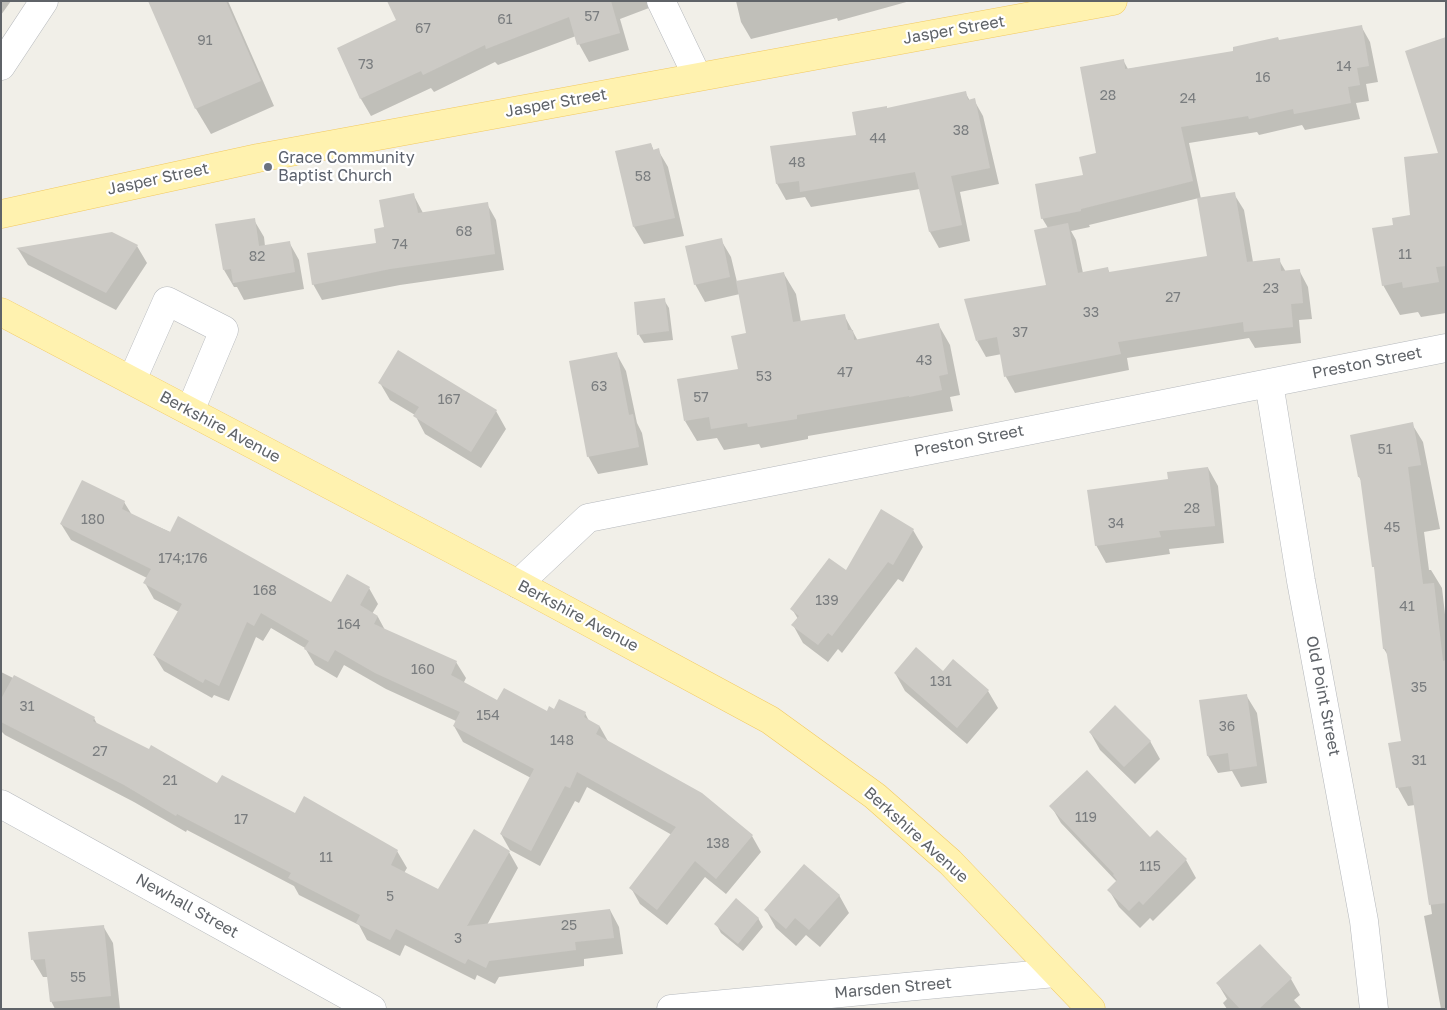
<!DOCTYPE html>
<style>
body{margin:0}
#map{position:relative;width:1447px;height:1010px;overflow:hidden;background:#f1efe8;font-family:"Golos Text",sans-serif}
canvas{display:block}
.frame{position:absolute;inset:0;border:2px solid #5f6368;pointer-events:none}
</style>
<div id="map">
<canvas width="1447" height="1010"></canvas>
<div class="frame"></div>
</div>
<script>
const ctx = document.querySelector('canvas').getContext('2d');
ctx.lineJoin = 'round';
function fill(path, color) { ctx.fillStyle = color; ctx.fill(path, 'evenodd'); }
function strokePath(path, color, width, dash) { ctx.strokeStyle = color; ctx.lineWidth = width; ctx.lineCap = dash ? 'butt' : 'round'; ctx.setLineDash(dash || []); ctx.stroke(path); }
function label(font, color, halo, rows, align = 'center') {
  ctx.font = font + ' "Golos Text",sans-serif'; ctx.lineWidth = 4.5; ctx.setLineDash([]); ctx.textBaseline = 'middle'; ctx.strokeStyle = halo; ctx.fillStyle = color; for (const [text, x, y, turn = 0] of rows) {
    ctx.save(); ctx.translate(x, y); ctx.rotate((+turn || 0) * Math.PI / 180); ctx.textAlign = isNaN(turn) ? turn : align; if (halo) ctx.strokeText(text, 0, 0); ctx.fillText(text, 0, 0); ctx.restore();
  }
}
const shadow = new Path2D(`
 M1 1H11L1 15Z
 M150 1H228L274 106 211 134 196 109Z
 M527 1H647L649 8 620 19 629 50 589 62 579 44 576 36 498 65 495 62 434 92 431 88 371 116 361 99 338 49Z
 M736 1H910L838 21 837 18 751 39 741 22Z
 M1361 26 1370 42 1378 82 1366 84 1369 101 1356 103 1360 119 1305 130 1302 125 1259 135 1257 132 1189 143 1201 199 1234 194 1244 210 1253 262 1279 260 1286 272 1299 270 1308 287 1312 319 1299 320 1301 343 1255 348 1249 338 1127 358 1129 370 1015 393 1006 377 1002 354 986 357 977 341 1047 286 1048 228 1042 218 1085 176 1098 154 1123 60 1128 69 1235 52 1279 41ZM1199 198 1209 258 1110 273 1107 268 1083 273 1076 240 1071 231 1090 227 1089 225Z
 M1446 39V313L1421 317 1418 312 1400 315 1383 285 1394 226 1412 216 1439 154Z
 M965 92 970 101 974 100 983 116 999 184 960 192 970 241 939 248 930 232 920 189 811 207 805 197 786 200 777 184 772 147 858 136 887 109Z
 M651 144 654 151 658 150 668 167 684 236 644 244 634 227Z
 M413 194 423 213 487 204 496 220 504 270 400 285 322 300 313 284 378 244Z
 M254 220 264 237 265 246 289 242 299 260 304 289 244 300 237 287H234L224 270Z
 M721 240 731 257 737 282 784 274 796 294 801 322 844 315 858 341 938 324 950 345 960 395 950 397 953 411 808 436V439L761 448 759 444 724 450 717 438 697 441 685 421 739 370 747 334 740 294 705 302 695 284Z
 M137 246 147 263 116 310 28 265 18 249Z
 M664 300 669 308 673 340 644 343 639 335Z
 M616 353 626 371 637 423 642 433 648 465 598 474 588 456Z
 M380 383 496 411 506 429 481 468 425 434 415 415 390 400Z
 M1412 424 1423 442 1440 529 1424 532 1429 570H1431L1442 588 1446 623V1009H1441L1424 916 1432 914 1415 805 1408 806 1398 788 1402 742 1389 657 1384 649 1375 570 1374 566 1362 482 1359 477Z
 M1208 468 1218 486 1224 543 1169 549 1170 554 1106 563 1096 545 1170 480Z
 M124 502 132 515 332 604 369 588 378 604 372 614 378 617 385 630 456 662 466 678 463 684 498 702 547 712 554 711 585 713 589 721 600 727 609 743 702 794 752 836 761 852 726 894 705 877 667 925 640 904 631 888 672 835 587 787 579 803 575 801 540 866 510 850 501 834 531 778 463 742 454 726 456 721 386 689 344 665 337 678 315 665 305 648 271 628 263 641 256 637 229 701 214 695 212 698 164 671 154 655 179 612 154 599 145 583 147 578 71 540 61 524Z
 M913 530 923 547 903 582 898 579 842 653 838 649 828 662 803 643 793 625 798 619 792 609Z
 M1 672 94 718 97 724 217 785 397 851 407 868 404 873 439 891 509 852 518 868 487 925 610 910 619 927 623 954 584 959V966L499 977 495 984 477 975 475 980 405 945 400 956 367 940 359 925 299 895 294 886 187 830 186 832 134 802 5 735 1 731Z
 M943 672 988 691 998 708 967 744 905 691 895 673Z
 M1246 695 1257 713 1267 783 1241 787 1232 771 1218 773 1208 756 1200 702Z
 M1090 732 1150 741 1160 759 1135 784 1100 750Z
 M1051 806 1150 839 1157 832 1186 860 1196 878 1153 921 1150 918 1140 928 1119 907 1109 890 1117 882 1061 823Z
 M839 895 849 913 820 947 806 935 796 946 776 928 766 910Z
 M758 918 763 927 743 951 721 933 716 924Z
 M103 926 113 943 120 1009H55L51 1001 48 977H43L33 960 30 933Z
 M1260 945 1291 979 1300 995 1294 1000 1302 1009H1227L1223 1003 1227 999 1218 984Z`);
const building = new Path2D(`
 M148 1H226L261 81 195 109Z
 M387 1H611L620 33 577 45 569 17 486 49 485 45 423 75 421 71 360 99 337 48 396 20Z
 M1362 25 1369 66 1357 68 1360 85 1348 87 1351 103 1294 114 1293 109 1249 119 1248 116 1181 127 1193 181 1081 209V211L1041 219 1035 184 1083 175 1079 157 1096 153 1080 67 1124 59 1125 69 1233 51V47L1278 37 1279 40Z
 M1446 37V266L1436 267 1439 282 1403 288 1402 282 1382 286 1372 228 1393 225 1392 218 1410 215 1404 157 1438 153 1405 51Z
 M966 91 968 100 975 98 990 168 951 176 962 225 929 232 915 172 800 192 799 181 776 184 770 146 856 135 852 112 887 106V108Z
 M651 143 653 150 659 148 675 218 633 227 615 151Z
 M1235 192 1247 262 1280 258 1281 271 1300 269 1303 303 1291 304 1293 327 1244 332 1243 322 1118 342 1121 354 1004 377 997 337 976 341 964 299 1046 285 1034 230 1068 223 1078 273 1108 267 1109 272 1207 256 1197 198Z
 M414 193 418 213 488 202 495 254 390 269 312 285 307 253 376 243 374 229 384 227 379 200Z
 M255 218 259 246 290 241 295 272 233 283 231 269 223 270 215 224Z
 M112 232 138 245 106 293 16 248Z
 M722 238 730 277 694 285 685 246Z
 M784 272 793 322 845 314 848 330H853L854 340 939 323 948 374 939 376 942 390 909 397V396L797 415V419L748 427 747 423 711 429 709 417 684 421 677 379 738 369 731 336 746 333 736 281Z
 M665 298 669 331 637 335 634 302Z
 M398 350 497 410 471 452 413 416 419 407 378 383Z
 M617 352 629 415 633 414 639 447 587 457 569 361Z
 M1413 422 1421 465 1408 467 1423 584 1434 583 1443 661 1446 660V903L1429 905 1411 786 1396 788 1388 743 1401 741 1386 649H1383L1374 567H1372L1360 477H1358L1350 435Z
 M1208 467 1215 526 1159 531 1161 537 1095 546 1087 490 1168 479 1167 472Z
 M82 480 125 501 122 509 170 532 178 516 331 602 347 574 370 587 360 605 378 616 374 624 457 661 451 675 497 700 504 688 547 711 549 706 554 709 559 699 586 712 584 717 600 726 596 734 702 793 753 835 716 879 695 861 657 910 629 888 676 827 577 772 570 788 565 786 531 851 500 834 534 769 453 726 460 712 375 673 335 650 328 662 304 649 309 641 261 613 254 626 247 622 219 686 205 679 203 683 153 655 182 604 143 583 151 569 60 524Z
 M881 509 914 529 893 565 888 562 832 636 828 633 818 645 791 625 799 616 790 609 829 558 846 570Z
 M916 647 943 671 953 659 989 690 957 728 894 673Z
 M14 675 95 717 93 721 149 749 151 745 217 783 222 775 295 813 304 796 398 850 391 865 438 889 474 829 510 851 467 926 610 909 614 938 575 942 576 950 489 961 486 968 468 959 465 964 396 929 390 940 356 923 360 915 288 878 291 873 177 814 176 816 124 785 1 722V699Z
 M1247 694 1257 766 1230 770 1228 753 1207 756 1199 700Z
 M1115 705 1151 741 1124 767 1089 732Z
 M1087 770 1150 837 1157 830 1187 859 1143 905 1139 901 1129 911 1107 890 1117 880 1113 875 1114 874 1049 806Z
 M804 864 840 895 809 930 795 918 786 929 764 910Z
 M736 898 759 918 738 944 714 924Z
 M104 925 111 996 50 1002 45 959 31 960 28 932Z
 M1260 944 1292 978 1259 1009H1240L1216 983Z`);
const minor = new Path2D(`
 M661 1 697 76
 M1 66 44 1
 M132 380 167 301 224 330 190 411
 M1269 383 1301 581 1364 921 1374 1009
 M518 584 588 518 1446 348
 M1 804 372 1009
 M671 1009 1055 973`);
const major = new Path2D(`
 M1 214 258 158 1113 1
 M1 312 518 584 770 720 875 796 950 862 1091 1009`);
const markers = [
 [268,167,5,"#6b7280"]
];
const numberNames = [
 ["57",592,17],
 ["61",505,20],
 ["67",423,29],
 ["91",205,41],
 ["73",366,65],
 ["14",1344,67],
 ["16",1263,78],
 ["28",1108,96],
 ["24",1188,99],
 ["38",961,131],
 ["44",878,139],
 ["48",797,163],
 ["58",643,177],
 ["68",464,232],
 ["74",400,245],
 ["11",1405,255],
 ["82",257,257],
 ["23",1271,289],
 ["27",1173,298],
 ["33",1091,313],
 ["37",1020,333],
 ["43",924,361],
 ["47",845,373],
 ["53",764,377],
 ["63",599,387],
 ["57",701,398],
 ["167",449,400],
 ["51",1385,450],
 ["28",1192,509],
 ["180",93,520],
 ["34",1116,524],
 ["45",1392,528],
 ["174;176",183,559],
 ["168",265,591],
 ["139",827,601],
 ["41",1407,607],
 ["164",349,625],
 ["160",423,670],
 ["131",941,682],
 ["35",1419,688],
 ["31",27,707],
 ["154",488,716],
 ["36",1227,727],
 ["148",562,741],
 ["27",100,752],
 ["31",1419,761],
 ["21",170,781],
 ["119",1086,818],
 ["17",241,820],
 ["138",718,844],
 ["11",326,858],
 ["115",1150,867],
 ["5",390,897],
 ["25",569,926],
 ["3",458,939],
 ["55",78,978]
];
const streetNames = [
 ["Jasper Street",954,30,-10],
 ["Jasper Street",556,103,-10],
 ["Jasper Street",158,179,-12],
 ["Preston Street",1367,363,-11],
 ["Berkshire Avenue",220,427,28],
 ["Preston Street",969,441,-11],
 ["Berkshire Avenue",578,616,28],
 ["Old Point Street",1323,696,79],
 ["Berkshire Avenue",916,835,42],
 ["Newhall Street",187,906,29],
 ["Marsden Street",893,988,-5]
];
const worshipNames = [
 ["Grace Community",278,158],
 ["Baptist Church",278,176]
];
fill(shadow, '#0003');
fill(building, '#cccac5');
strokePath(minor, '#b5b8bc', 29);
strokePath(major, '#f2c960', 29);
strokePath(minor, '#fff', 28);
strokePath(major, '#fff2af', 28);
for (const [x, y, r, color] of markers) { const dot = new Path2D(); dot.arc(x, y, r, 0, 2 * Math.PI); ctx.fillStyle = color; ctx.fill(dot); strokePath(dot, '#fff', 2); }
label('14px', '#7a7d7f', null, numberNames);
label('16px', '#5f6368', '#fff', streetNames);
label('16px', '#5b616d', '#fff', worshipNames, 'left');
</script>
